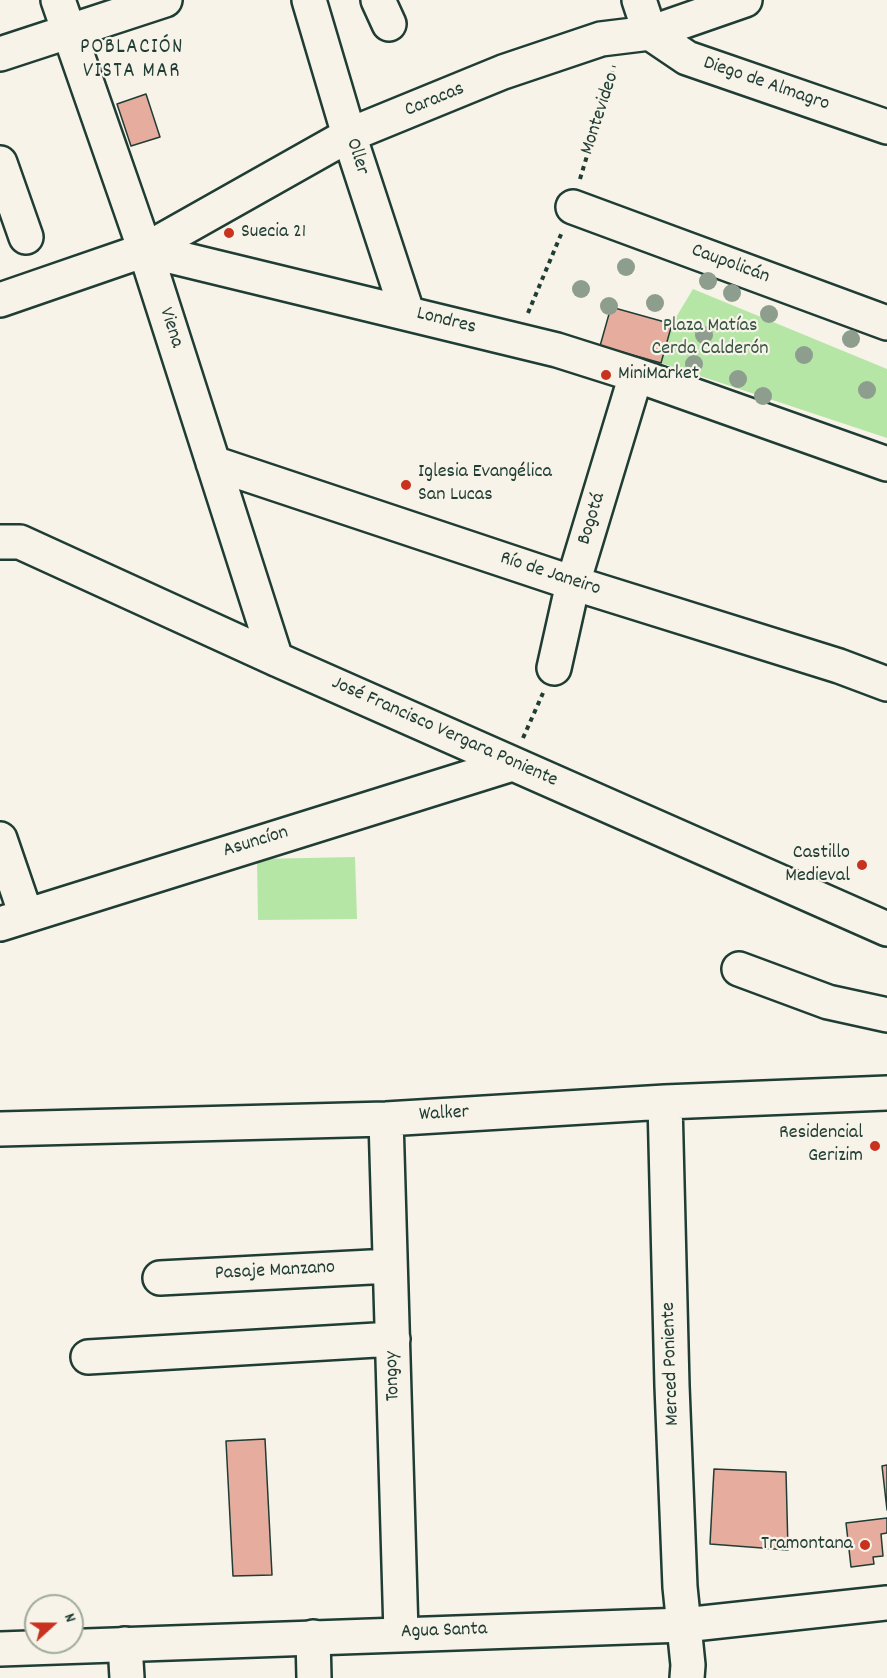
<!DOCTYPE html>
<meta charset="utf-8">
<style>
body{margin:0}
#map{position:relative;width:887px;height:1678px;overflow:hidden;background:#f7f3e8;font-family:Dekko,sans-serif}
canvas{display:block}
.north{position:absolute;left:24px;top:1594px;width:60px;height:60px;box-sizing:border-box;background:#f7f3e8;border:2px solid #a1aaa0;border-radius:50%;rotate:69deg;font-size:16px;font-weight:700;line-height:24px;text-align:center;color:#1f3d34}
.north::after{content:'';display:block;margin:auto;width:21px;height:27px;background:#c8321e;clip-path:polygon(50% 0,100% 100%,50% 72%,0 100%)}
</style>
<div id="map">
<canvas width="887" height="1678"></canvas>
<div class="north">N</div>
</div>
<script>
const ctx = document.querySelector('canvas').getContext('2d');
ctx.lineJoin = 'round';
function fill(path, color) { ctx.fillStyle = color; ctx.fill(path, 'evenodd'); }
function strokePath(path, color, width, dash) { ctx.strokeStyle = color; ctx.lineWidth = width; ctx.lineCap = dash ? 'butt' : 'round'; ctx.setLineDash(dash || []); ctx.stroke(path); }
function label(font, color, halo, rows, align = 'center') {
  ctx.font = font + ' Dekko,sans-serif'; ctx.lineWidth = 4.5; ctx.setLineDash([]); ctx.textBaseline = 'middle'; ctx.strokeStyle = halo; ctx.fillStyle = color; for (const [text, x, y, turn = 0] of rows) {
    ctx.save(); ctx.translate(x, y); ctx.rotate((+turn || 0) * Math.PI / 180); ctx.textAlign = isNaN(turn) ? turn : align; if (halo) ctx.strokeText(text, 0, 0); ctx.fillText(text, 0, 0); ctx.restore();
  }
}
const green = new Path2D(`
 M693 289 887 369V438L661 363 672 324Z
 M355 857 357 919 258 920 257 859Z`);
const building = new Path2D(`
 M146 94 160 137 131 146 117 104Z
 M611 307 672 324 661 363 600 346Z
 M265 1439 272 1575 233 1576 226 1441Z
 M887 1465V1510L882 1466Z
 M714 1469 786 1472 788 1550 710 1544Z
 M887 1518V1533L881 1534 883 1556 873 1557 874 1564 851 1567 846 1523Z`);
const path = new Path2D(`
 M580 179 614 66
 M528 313 562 232
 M523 738 543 693`);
const minor = new Path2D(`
 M58 0 145 250 276 659
 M309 0 349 135 407 312
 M378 0 389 24
 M639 0 650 33 687 58 887 127
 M0 54 165 0
 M0 163 26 237
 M573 207 887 323
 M145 250 349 135 503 72 601 39 650 33 745 0
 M0 300 145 250 557 350 636 375 887 464
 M213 463 573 583 839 666 887 684
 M0 542H20L276 659 887 929
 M554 668 573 583 636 375
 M0 839 26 915
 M0 924 512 764
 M739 969 828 1002 887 1015
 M665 1102 672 1386 680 1587 688 1665 687 1678
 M386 1119 401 1633
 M0 1129 386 1119 665 1102 887 1093
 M160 1278 390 1266
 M88 1357 393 1339
 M313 1637 314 1678
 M125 1644 127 1678`);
const major = new Path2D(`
 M0 1649 684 1625 887 1603`);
const trees = [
 [626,267],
 [708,281],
 [581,289],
 [732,293],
 [655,303],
 [609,306],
 [769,314],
 [704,335],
 [851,339],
 [804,355],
 [694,364],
 [738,379],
 [867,390],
 [763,396]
];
const markers = [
 [229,233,6,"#c8321e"],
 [606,375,6,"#c8321e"],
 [406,485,6,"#c8321e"],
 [862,865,6,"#c8321e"],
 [875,1146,6,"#c8321e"],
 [865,1545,6,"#c8321e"]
];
const streetNames = [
 ["Diego de Almagro",766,85,19],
 ["Caracas",435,101,-22],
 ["Montevideo",601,114,-72],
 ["Oller",356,157,72],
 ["Caupolicán",730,265,20],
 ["Londres",446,322,14],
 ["Viena",170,328,72],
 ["Bogotá",593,519,-73],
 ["Río de Janeiro",550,575,18],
 ["José Francisco Vergara Poniente",444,733,24],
 ["Asuncíon",256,843,-17],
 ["Walker",444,1115,-3],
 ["Pasaje Manzano",275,1272,-3],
 ["Merced Poniente",672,1364,-92],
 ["Tongoy",394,1376,-92],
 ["Agua Santa",444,1632,-2]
];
const poiNames = [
 ["Suecia 21",241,233],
 ["MiniMarket",618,375],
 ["Iglesia Evangélica",418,473],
 ["San Lucas",418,496],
 ["Castillo",850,854,"right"],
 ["Medieval",850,877,"right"],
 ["Residencial",863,1134,"right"],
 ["Gerizim",863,1157,"right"],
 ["Tramontana",853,1545,"right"]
];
const parkNames = [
 ["Plaza Matías",710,327],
 ["Cerda Calderón",710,350]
];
const neighbourhoodNames = [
 ["POBLACIÓN",132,49],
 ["VISTA MAR",132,73]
];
fill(green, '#b5e6a6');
fill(building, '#e6ad9f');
strokePath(building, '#1f3d34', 1.5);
strokePath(minor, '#1f3d34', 38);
strokePath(major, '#1f3d34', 38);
strokePath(path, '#1f3d34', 4, [4.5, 4.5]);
strokePath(minor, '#f7f3e8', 33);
strokePath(major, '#f7f3e8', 33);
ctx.fillStyle = '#8d9d8e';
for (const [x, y] of trees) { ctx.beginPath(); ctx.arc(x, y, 9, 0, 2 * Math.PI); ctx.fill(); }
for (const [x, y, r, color] of markers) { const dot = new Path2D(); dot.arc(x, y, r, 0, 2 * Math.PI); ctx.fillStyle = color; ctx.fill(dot); strokePath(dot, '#f7f3e8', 2); }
label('20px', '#1f3d34', '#f7f3e8', streetNames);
label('20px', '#1f3d34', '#f7f3e8', poiNames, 'left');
label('20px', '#365645', '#f7f3e8', parkNames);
ctx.letterSpacing = '1.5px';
label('21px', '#1f3d34', '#f7f3e8', neighbourhoodNames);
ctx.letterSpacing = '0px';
</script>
